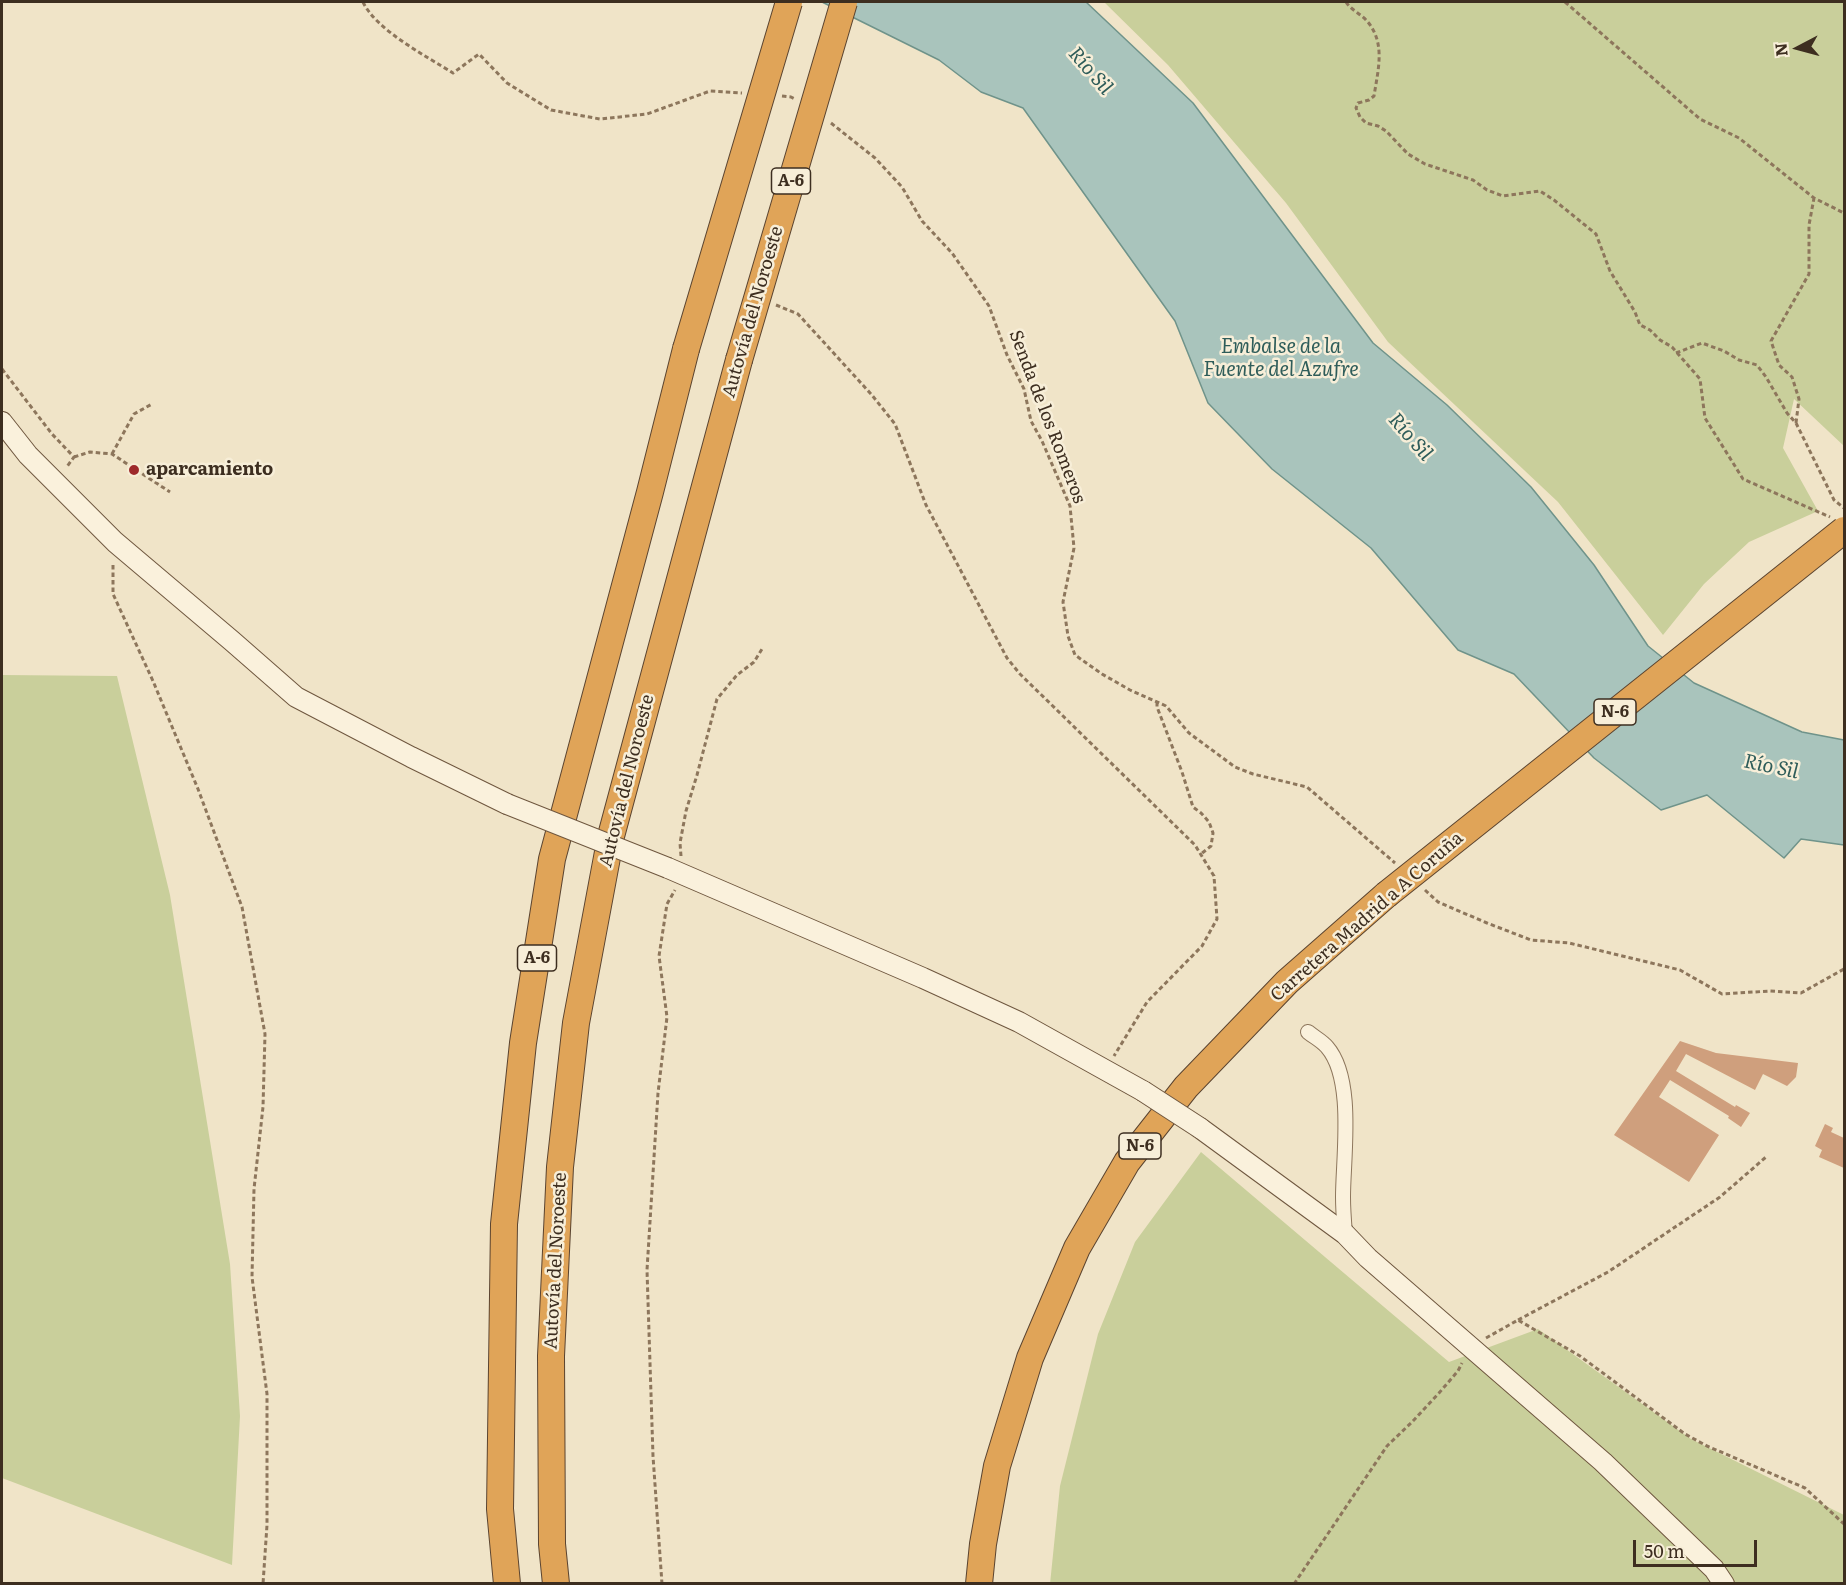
<!DOCTYPE html>
<meta charset="utf-8">
<style>
body{margin:0}
#map{position:relative;width:1846px;height:1585px;overflow:hidden;background:#f0e4c8;font-family:Literata,serif}
canvas{display:block}
.frame{position:absolute;inset:0;border:3px solid #3d2e20;pointer-events:none}
.north{position:absolute;left:1768px;top:18px;width:60px;height:60px;-webkit-text-stroke:4px #f7eed8;paint-order:stroke;rotate:264deg;font-size:16px;font-weight:700;line-height:24px;text-align:center;color:#3d2e20}
.north::after{content:'';display:block;margin:auto;width:21px;height:27px;background:#3d2e20;clip-path:polygon(50% 0,100% 100%,50% 72%,0 100%)}
.scale{position:absolute;left:1633px;top:1540px;width:124px;height:27px;box-sizing:border-box;border:3px solid #3d2e20;border-top:0;padding-left:8px;font-size:18px;line-height:21px;white-space:nowrap;color:#3d2e20;-webkit-text-stroke:4px #f7eed8;paint-order:stroke}
</style>
<div id="map">
<canvas width="1846" height="1585"></canvas>
<div class="frame"></div>
<div class="north">N</div>
<div class="scale">50 m</div>
</div>
<script>
const ctx = document.querySelector('canvas').getContext('2d');
ctx.lineJoin = 'round';
function fill(path, color) { ctx.fillStyle = color; ctx.fill(path, 'evenodd'); }
function strokePath(path, color, width, dash) { ctx.strokeStyle = color; ctx.lineWidth = width; ctx.lineCap = dash ? 'butt' : 'round'; ctx.setLineDash(dash || []); ctx.stroke(path); }
function label(font, color, halo, rows, align = 'center') {
  ctx.font = font + ' Literata,serif'; ctx.lineWidth = 5; ctx.setLineDash([]); ctx.textBaseline = 'middle'; ctx.strokeStyle = halo; ctx.fillStyle = color; for (const [text, x, y, turn = 0] of rows) {
    ctx.save(); ctx.translate(x, y); ctx.rotate((+turn || 0) * Math.PI / 180); ctx.textAlign = isNaN(turn) ? turn : align; if (halo) ctx.strokeText(text, 0, 0); ctx.fillText(text, 0, 0); ctx.restore();
  }
}
const green = new Path2D(`
 M1104 2H1844V446L1794 399 1783 448 1818 511 1749 542 1704 584 1663 635 1558 502 1388 342 1286 203 1168 65Z
 M2 675 117 676 170 895 230 1264 240 1416 232 1565 2 1478Z
 M1201 1152 1449 1362 1538 1329 1691 1439 1844 1515V1583L1050 1584 1060 1486 1098 1334 1135 1242Z`);
const water = new Path2D(`
 M822 2H1086L1193 103 1373 343 1447 405 1531 487 1594 565 1648 646 1694 683 1802 732 1844 740V845L1801 839 1784 858 1707 795 1661 810 1594 758 1514 674 1458 650 1371 548 1272 469 1208 403 1175 321 1023 108 981 92 939 60Z`);
const building = new Path2D(`
 M1680 1041 1716 1053 1798 1063 1796 1077 1787 1086 1763 1074 1755 1090 1686 1054 1676 1071 1735 1107 1736 1105 1750 1113 1741 1127 1728 1118 1729 1116 1670 1080 1659 1097 1719 1135 1689 1182 1614 1135Z
 M1825 1124 1833 1128 1831 1132 1844 1138V1168L1819 1157 1822 1150 1815 1146Z`);
const path = new Path2D(`
 M363 2C376 30 426 56 453 73L479 54 507 83 551 110 600 119 647 114 710 91 742 93
 M1346 2C1351 10 1361 14 1367 21 1386 43 1378 70 1374 96L1369 100 1358 103 1356 108 1360 117 1366 123 1378 126 1386 131 1408 154 1425 164 1473 180 1487 190 1503 196 1540 191 1554 200 1596 234 1610 271 1635 312 1640 325 1650 330 1660 340 1672 347 1700 379 1705 418 1743 479 1830 517
 M1565 2 1700 119 1739 138 1814 198 1844 213
 M782 96 791 97 795 99
 M831 123 875 158 902 187 922 221 952 253 989 306 1007 355 1024 389 1031 421 1042 441 1070 506 1074 548 1063 602 1068 636 1075 655 1102 674 1130 690 1166 706 1189 733 1235 767 1253 774 1307 787 1395 863
 M776 305 798 314 871 394 895 424 926 505 1007 658 1020 674 1195 845 1214 876 1217 919 1202 946 1147 1002 1114 1056
 M1676 353 1702 343 1724 351 1739 360 1757 365 1766 377 1787 413 1796 423 1834 500 1844 508
 M2 369 52 434 74 457 66 468
 M1796 423 1799 399 1792 377 1779 365 1771 341 1809 274V225L1814 198
 M112 454 134 414 152 404
 M74 457 90 452 112 454 170 492
 M113 565V594L153 681 198 789 242 907 265 1034 263 1107 254 1189 252 1277 267 1394V1525L263 1584
 M1157 702V707L1182 772 1193 807 1201 813 1209 822 1213 833 1211 846 1201 854
 M681 856 680 843 686 811 697 775 717 699 737 675 754 662 762 649
 M1425 890 1438 902 1487 923 1531 940 1569 943 1680 970 1722 994 1770 991 1801 993 1844 969
 M1518 1320 1608 1272 1720 1197 1766 1157
 M1486 1338 1518 1320 1580 1356 1685 1434 1707 1446 1805 1488 1844 1524
 M662 1584 653 1456 647 1270 658 1093 667 1017 659 956 667 904 675 890
 M1294 1584 1387 1446 1412 1422 1439 1393 1458 1371 1462 1363`);
const street = new Path2D(`
 M1308 1032C1314 1037 1322 1041 1327 1047 1355 1079 1343 1157 1343 1197 1343 1209 1344 1222 1345 1234`);
const secondary = new Path2D(`
 M2 422 28 455 115 542 232 641 296 697 411 757 507 804
 M668 868 923 978 1019 1022 1143 1091
 M1200 1128 1345 1234 1368 1258 1603 1462 1714 1569 1724 1584`);
const highway = new Path2D(`
 M507 1584 500 1509 504 1224 523 1043 552 859 650 492 686 349
 M556 1584 552 1544 551 1356 560 1167 576 1023 611 836 739 360
 M979 1584 983 1544 997 1466 1030 1358 1077 1248 1127 1162 1186 1087 1287 982 1386 895`);
const secondaryBridge = new Path2D(`
 M507 804 668 868
 M1143 1091 1200 1128`);
const highwayBridge = new Path2D(`
 M686 349 789 2
 M739 360 844 2
 M1386 895 1844 530`);
const markers = [
 [134,470,6,"#9e2a2b"]
];
const shields = [
 [791,181,39],
 [1615,712,42],
 [537,958,39],
 [1140,1146,42]
];
const shieldNames = [
 ["A-6",791,181],
 ["N-6",1615,712],
 ["A-6",537,958],
 ["N-6",1140,1146]
];
const streetNames = [
 ["Autovía del Noroeste",753,312,-74],
 ["Senda de los Romeros",1047,417,69],
 ["Autovía del Noroeste",627,781,-76],
 ["Carretera Madrid a A Coruña",1367,917,-41],
 ["Autovía del Noroeste",556,1261,-87]
];
const poiNames = [
 ["aparcamiento",146,470]
];
const waterNames = [
 ["Río Sil",1090,71,49],
 ["Embalse de la",1281,347],
 ["Fuente del Azufre",1281,370],
 ["Río Sil",1410,437,49],
 ["Río Sil",1771,767,12]
];
fill(green, '#c9cf9b');
fill(water, '#a9c4bc');
strokePath(water, '#6f938a', 1.5);
fill(building, '#cf9f7d');
strokePath(street, '#8d765c', 16);
strokePath(secondary, '#6f573f', 22);
strokePath(highway, '#5b4430', 28);
strokePath(path, '#8d765c', 3, [4.5, 3]);
strokePath(street, '#faf1dc', 14);
strokePath(secondary, '#faf1dc', 20);
strokePath(highway, '#e0a458', 26);
strokePath(secondaryBridge, '#6f573f', 22, []);
strokePath(highwayBridge, '#5b4430', 28, []);
strokePath(secondaryBridge, '#faf1dc', 20);
strokePath(highwayBridge, '#e0a458', 26);
for (const [x, y, r, color] of markers) { const dot = new Path2D(); dot.arc(x, y, r, 0, 2 * Math.PI); ctx.fillStyle = color; ctx.fill(dot); strokePath(dot, '#f7eed8', 2); }
for (const [x, y, w] of shields) { const box = new Path2D(); box.roundRect(x - w / 2, y - 13, w, 26, 4.5); ctx.fillStyle = '#f7eed8'; ctx.fill(box); strokePath(box, '#3d2e20', 1.5); }
label('bold 16px', '#3d2e20', null, shieldNames);
label('18px', '#3d2e20', '#f7eed8', streetNames);
label('bold 18px', '#3d2e20', '#f7eed8', poiNames, 'left');
label('italic 20px', '#2f5d5a', '#f7eed8', waterNames);
</script>
